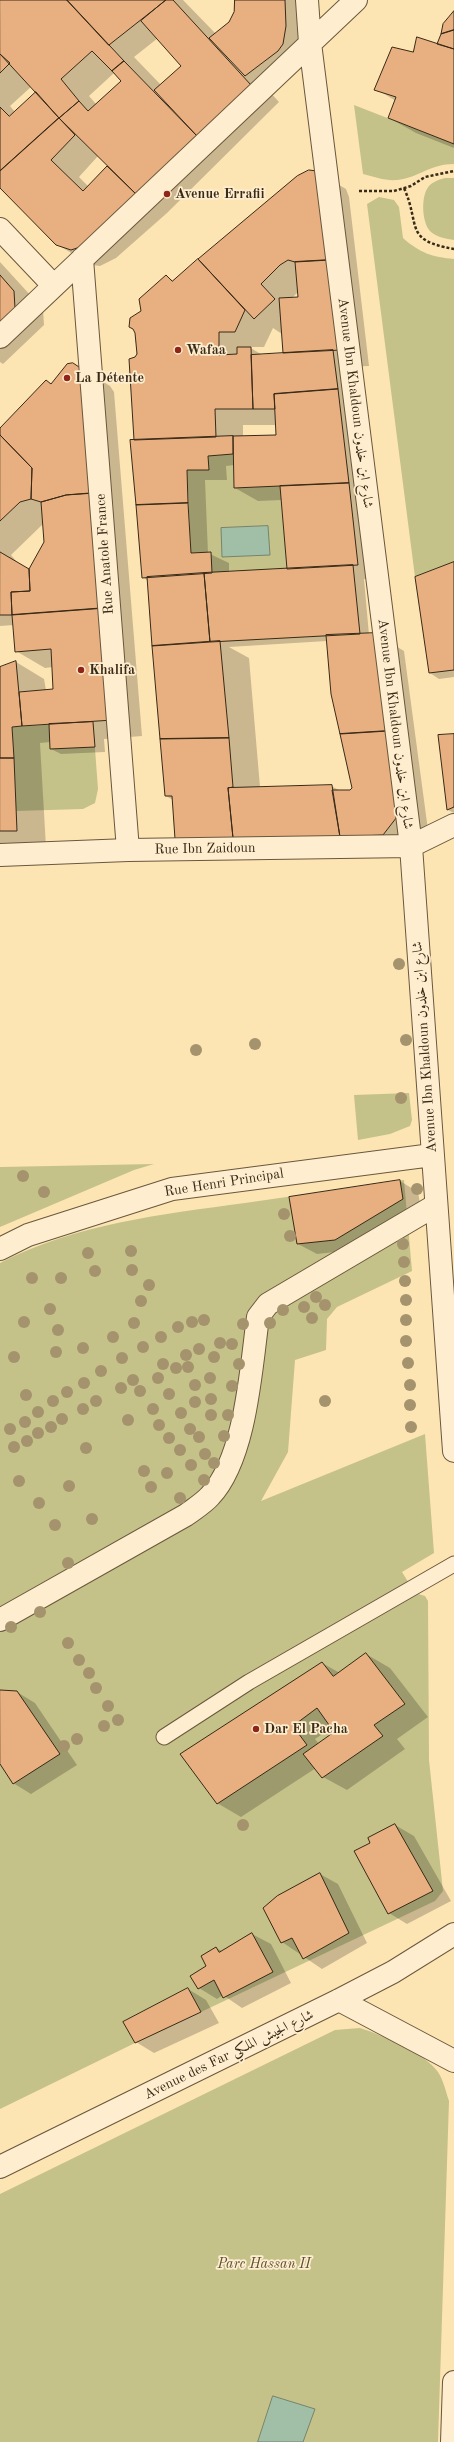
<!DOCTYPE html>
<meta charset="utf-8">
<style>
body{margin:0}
canvas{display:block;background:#fde4b3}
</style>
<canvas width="454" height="2442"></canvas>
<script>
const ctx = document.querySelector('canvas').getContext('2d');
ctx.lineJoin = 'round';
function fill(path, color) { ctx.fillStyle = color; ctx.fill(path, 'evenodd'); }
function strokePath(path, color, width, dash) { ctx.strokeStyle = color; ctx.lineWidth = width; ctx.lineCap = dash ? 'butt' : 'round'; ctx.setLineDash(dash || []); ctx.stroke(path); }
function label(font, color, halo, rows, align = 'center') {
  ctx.font = font + ' "Old Standard TT",Amiri,serif'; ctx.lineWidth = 3.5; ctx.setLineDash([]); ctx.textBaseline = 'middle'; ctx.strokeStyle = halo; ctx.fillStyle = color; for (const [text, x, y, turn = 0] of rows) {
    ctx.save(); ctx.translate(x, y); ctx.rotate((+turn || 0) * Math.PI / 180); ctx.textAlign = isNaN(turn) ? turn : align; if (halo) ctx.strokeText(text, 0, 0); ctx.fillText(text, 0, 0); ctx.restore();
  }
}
const green = new Path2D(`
 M354 105 454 144V164C430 164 418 178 397 180 386 181 374 177 363 174Z
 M445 178H454V240C446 239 437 237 431 232 422 224 421 199 427 189 431 182 438 180 445 178Z
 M379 197 394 200 399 207 403 238C420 253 432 257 454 259V562L415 577 367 204Z
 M233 454 234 488 280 486 287 569 212 573 211 552 191 553 187 470H209L208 456Z
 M93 722 98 789 95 803 83 809 16 811 12 727Z
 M409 1093 412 1120 410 1126 390 1134 358 1140 354 1095Z
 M154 1164 134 1170 0 1227V1167Z
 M404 1180 412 1271 337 1307 327 1319 326 1350 295 1360 288 1452 261 1501 425 1434 434 1553 402 1572 415 1593 425 1596 428 1601 429 1760 443 1891 435 1901 201 2012 188 1988 123 2022 135 2043 0 2109V1263C75 1224 163 1214 245 1203 298 1195 351 1188 404 1180Z
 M360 2028C382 2035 425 2053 438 2072 443 2079 446 2092 449 2101L438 2442H0V2194L335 2030Z`);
const water = new Path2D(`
 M268 526 270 555 222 557 221 528Z
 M273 2396 315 2409 303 2442H258Z`);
const shadow = new Path2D(`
 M0 0H183L216 34 230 23 235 12 234 0H307L309 51 268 90 279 102 167 213 116 258 100 266 92 265 56 244 0 187ZM158 38 183 66 161 85 134 57ZM114 73 122 81 96 104 89 96ZM32 86 37 92 15 112 10 106ZM98 156 108 166 88 186 79 177Z
 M454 13V148L416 133 389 118 396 101 376 89 414 54 442 47Z
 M317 172 346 189 349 197 369 366 344 367 381 578 364 579 369 635 376 634 404 651 428 830 416 847 173 800 166 796 148 581 143 577 135 441 136 358 142 312 166 276 174 281 298 177ZM299 291V297L292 298ZM273 328 282 334 284 352 287 354 264 356 249 347H264ZM243 425H277V436L243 437ZM235 465V488L258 501 282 500 291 569 229 573V563L208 553 205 480H227L226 466ZM327 641 353 788 350 791H341L331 786 260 787 249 658 229 647Z
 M0 262 43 309 44 325 3 364 0 362Z
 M46 381 52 384 102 381 110 386 114 392 142 736 104 739 105 752 61 754 51 749 50 742 40 743 46 847 0 852V668L16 662 44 679 46 690H54L53 667 45 668 16 651 14 625 0 626V429ZM44 523 45 542 29 570 17 562 11 555Z
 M454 563V677L439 679 430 673Z
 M454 735V813L448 810 439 736Z
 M400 1181 418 1192 421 1209 353 1250 317 1254 298 1244Z
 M366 1654 390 1668 428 1717 397 1739 405 1749 347 1790 323 1777 316 1768 241 1817 217 1803 322 1663 340 1673ZM332 1728 335 1732 319 1744 315 1739Z
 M0 1691 17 1692 35 1703 77 1765 31 1794 13 1783 0 1762Z
 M395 1825 414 1836 451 1901 407 1924 389 1913 372 1843Z
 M320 1874 338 1884 367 1943 322 1969 282 1942Z
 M252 1934 271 1944 291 1983 242 2008 223 1995 217 1999 199 1988 216 1948 222 1951Z
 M188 1989 206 2000 219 2023 154 2053 136 2042 124 2022Z`);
const building = new Path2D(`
 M0 0H67L124 61 112 71 92 51 61 79 79 101 59 118 0 54Z
 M67 0H166L109 45Z
 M166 0H173L251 85 197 136 154 90 181 66 141 21Z
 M235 0H285L286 26 283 44 278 51 245 76 209 38 229 22 234 12Z
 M454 11V30L441 34 443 24Z
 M454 30V49L437 44 441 34Z
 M417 37 454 49V144L388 118 396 97 374 90 392 47 413 52Z
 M0 54 10 63 0 73Z
 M124 61 197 136 138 196 59 118 79 101 88 111 121 81 112 71Z
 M36 92 59 118 0 171V107L9 116Z
 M59 118 75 135 51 160 83 191 107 166 138 196 80 247 71 250 56 245 0 188V171Z
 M309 170 317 171 330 260 295 262 288 260 280 265 261 284 275 299 254 319 198 259 297 176Z
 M198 259 245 310 235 332H219V355L237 354V347H251L253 409H215L216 437 134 440 129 359 135 357 137 354 135 333 133 329 129 327 130 318 141 311 139 299 166 275 172 281Z
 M330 260 341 350 283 353 279 298 298 297 295 262Z
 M0 275 14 291 15 308 0 323Z
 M333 350 338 389 274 394 275 409H253L251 355Z
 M73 363 82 369 95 493 66 495 41 502 31 499 32 468 0 435V428L46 380 51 384 67 364Z
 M338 389 349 483 234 488 233 436 276 435 274 394Z
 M0 435 32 468 31 499 20 502 0 521Z
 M233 436V454L208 456 209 470H187L188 503 136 505 130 440Z
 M349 483 358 565 287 569 280 486Z
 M95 493 106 608 12 615 11 592 30 591 29 569 44 542 41 502 66 495Z
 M188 503 191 553 211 552 212 573 142 578 136 505Z
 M0 552 29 569 30 591 11 592 12 615H0Z
 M454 562V670L429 673 415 577Z
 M353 565 360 634 210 642 204 573Z
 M204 573 210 642 152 646 147 577Z
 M106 608 113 720 22 726 19 692 53 689 51 649 15 652 12 615Z
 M376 633 388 731 340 734 331 694 326 635Z
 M220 641 229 738 160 739 152 646Z
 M16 661 22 726 12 727 14 758H0V667Z
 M93 722 95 747 50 749 49 724Z
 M388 731 400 813 383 835 340 837 332 790H350L352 788 340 734Z
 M454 734V807L447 810 438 735Z
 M229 738 233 787 228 788 233 838 175 839 172 796H165L160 739Z
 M0 758H14L17 831H0Z
 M332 785 340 837 233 838 228 788Z
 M400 1180 403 1199 335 1240 297 1244 289 1197Z
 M366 1653 405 1704 374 1725 383 1736 322 1778 303 1754 334 1732 317 1708 293 1726 307 1745 217 1804 180 1754 322 1662 333 1676Z
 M0 1690 17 1691 60 1754 13 1784 0 1764Z
 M395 1824 433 1891 388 1914 354 1851 370 1843 368 1838Z
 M320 1873 349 1933 303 1959 292 1938 281 1943 263 1908 277 1896Z
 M252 1933 273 1972 223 1998 214 1980 198 1989 190 1976 206 1966 201 1956 216 1947 219 1952Z
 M188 1988 201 2012 135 2043 123 2022Z`);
const path = new Path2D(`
 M404 188C421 226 403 240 454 249
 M359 191H394L411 186 425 177 454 171`);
const lane = new Path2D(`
 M164 1737 249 1682 454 1564`);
const street = new Path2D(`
 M307 0 310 43 411 846 454 1451
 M0 229 54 286
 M82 259 128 850
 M0 337 356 0
 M0 855 128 850 411 846 454 825
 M0 1249 28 1235 172 1189 432 1155
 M0 1620 186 1515C194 1509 204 1503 210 1496 246 1458 251 1368 258 1317L268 1304 436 1205
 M339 2000 454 2061
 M0 2167 339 2000 393 1972 454 1934
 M452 2442 454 2382`);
const trees = [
 [399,964],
 [406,1040],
 [255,1044],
 [196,1050],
 [401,1098],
 [23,1176],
 [417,1189],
 [44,1192],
 [284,1214],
 [290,1236],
 [403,1244],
 [131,1251],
 [88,1253],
 [404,1262],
 [132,1270],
 [95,1271],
 [32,1278],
 [61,1278],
 [405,1281],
 [149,1285],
 [316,1297],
 [406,1300],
 [141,1301],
 [325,1305],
 [304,1307],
 [50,1309],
 [283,1310],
 [312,1318],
 [204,1320],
 [406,1320],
 [24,1322],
 [192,1322],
 [134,1323],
 [270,1323],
 [243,1324],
 [178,1327],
 [58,1330],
 [113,1337],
 [161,1337],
 [406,1341],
 [220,1343],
 [232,1344],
 [143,1347],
 [83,1348],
 [199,1349],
 [56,1352],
 [186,1355],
 [14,1357],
 [214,1357],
 [122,1358],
 [408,1363],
 [163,1364],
 [239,1364],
 [188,1367],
 [176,1368],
 [101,1371],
 [158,1378],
 [210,1378],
 [133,1380],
 [84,1383],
 [195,1385],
 [410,1385],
 [232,1386],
 [121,1388],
 [140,1391],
 [67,1392],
 [169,1394],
 [26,1395],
 [211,1399],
 [53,1401],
 [96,1401],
 [325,1401],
 [195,1402],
 [410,1405],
 [83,1409],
 [153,1409],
 [38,1412],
 [181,1413],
 [211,1415],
 [228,1415],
 [62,1419],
 [128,1420],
 [25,1422],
 [159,1425],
 [51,1427],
 [411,1427],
 [10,1429],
 [190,1429],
 [38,1433],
 [224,1436],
 [199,1437],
 [169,1438],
 [27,1441],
 [14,1447],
 [86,1448],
 [180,1450],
 [205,1454],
 [214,1463],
 [191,1465],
 [144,1471],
 [167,1473],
 [204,1480],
 [19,1481],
 [69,1486],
 [151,1487],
 [180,1498],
 [39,1503],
 [92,1519],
 [55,1525],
 [68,1563],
 [40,1612],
 [11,1627],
 [68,1643],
 [79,1660],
 [89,1673],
 [96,1688],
 [108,1706],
 [118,1720],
 [104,1726],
 [77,1739],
 [64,1746],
 [243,1825]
];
const markers = [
 [167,194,4,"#8f2418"],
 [178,350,4,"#8f2418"],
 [67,378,4,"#8f2418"],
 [81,670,4,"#8f2418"],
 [256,1729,4,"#8f2418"]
];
const poiNames = [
 ["Avenue Errafii",175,194],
 ["Wafaa",186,350],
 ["La Détente",75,378],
 ["Khalifa",89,670],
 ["Dar El Pacha",264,1729]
];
const streetNames = [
 ["Avenue Ibn Khaldoun شارع ابن خلدون",355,403,83],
 ["Rue Anatole France",105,554,-94],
 ["Avenue Ibn Khaldoun شارع ابن خلدون",395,724,83],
 ["Rue Ibn Zaidoun",205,849,-1],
 ["Avenue Ibn Khaldoun شارع ابن خلدون",425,1047,-94],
 ["Rue Henri Principal",224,1183,-9],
 ["Avenue des Far شارع الجيش الملكي",229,2055,-26]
];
const parkNames = [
 ["Parc Hassan II",264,2264]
];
fill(green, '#c5c289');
fill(water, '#a1bfa7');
strokePath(water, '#77836d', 1);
fill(shadow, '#0003');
fill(building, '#e8af80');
strokePath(building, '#382a17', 1);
strokePath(lane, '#69583e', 17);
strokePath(street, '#69583e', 24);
strokePath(path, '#382a17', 2.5, [3, 2]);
strokePath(lane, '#feedce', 15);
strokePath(street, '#feedce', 22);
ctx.fillStyle = '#a4936d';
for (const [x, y] of trees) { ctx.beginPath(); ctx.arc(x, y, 6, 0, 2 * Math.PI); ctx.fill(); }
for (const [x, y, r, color] of markers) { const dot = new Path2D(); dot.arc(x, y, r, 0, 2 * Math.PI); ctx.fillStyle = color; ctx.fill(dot); strokePath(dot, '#feedce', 1.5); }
label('bold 14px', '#382a17', '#feedce', poiNames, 'left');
label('14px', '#382a17', '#feedce', streetNames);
label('italic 14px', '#5b5034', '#feedce', parkNames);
</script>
